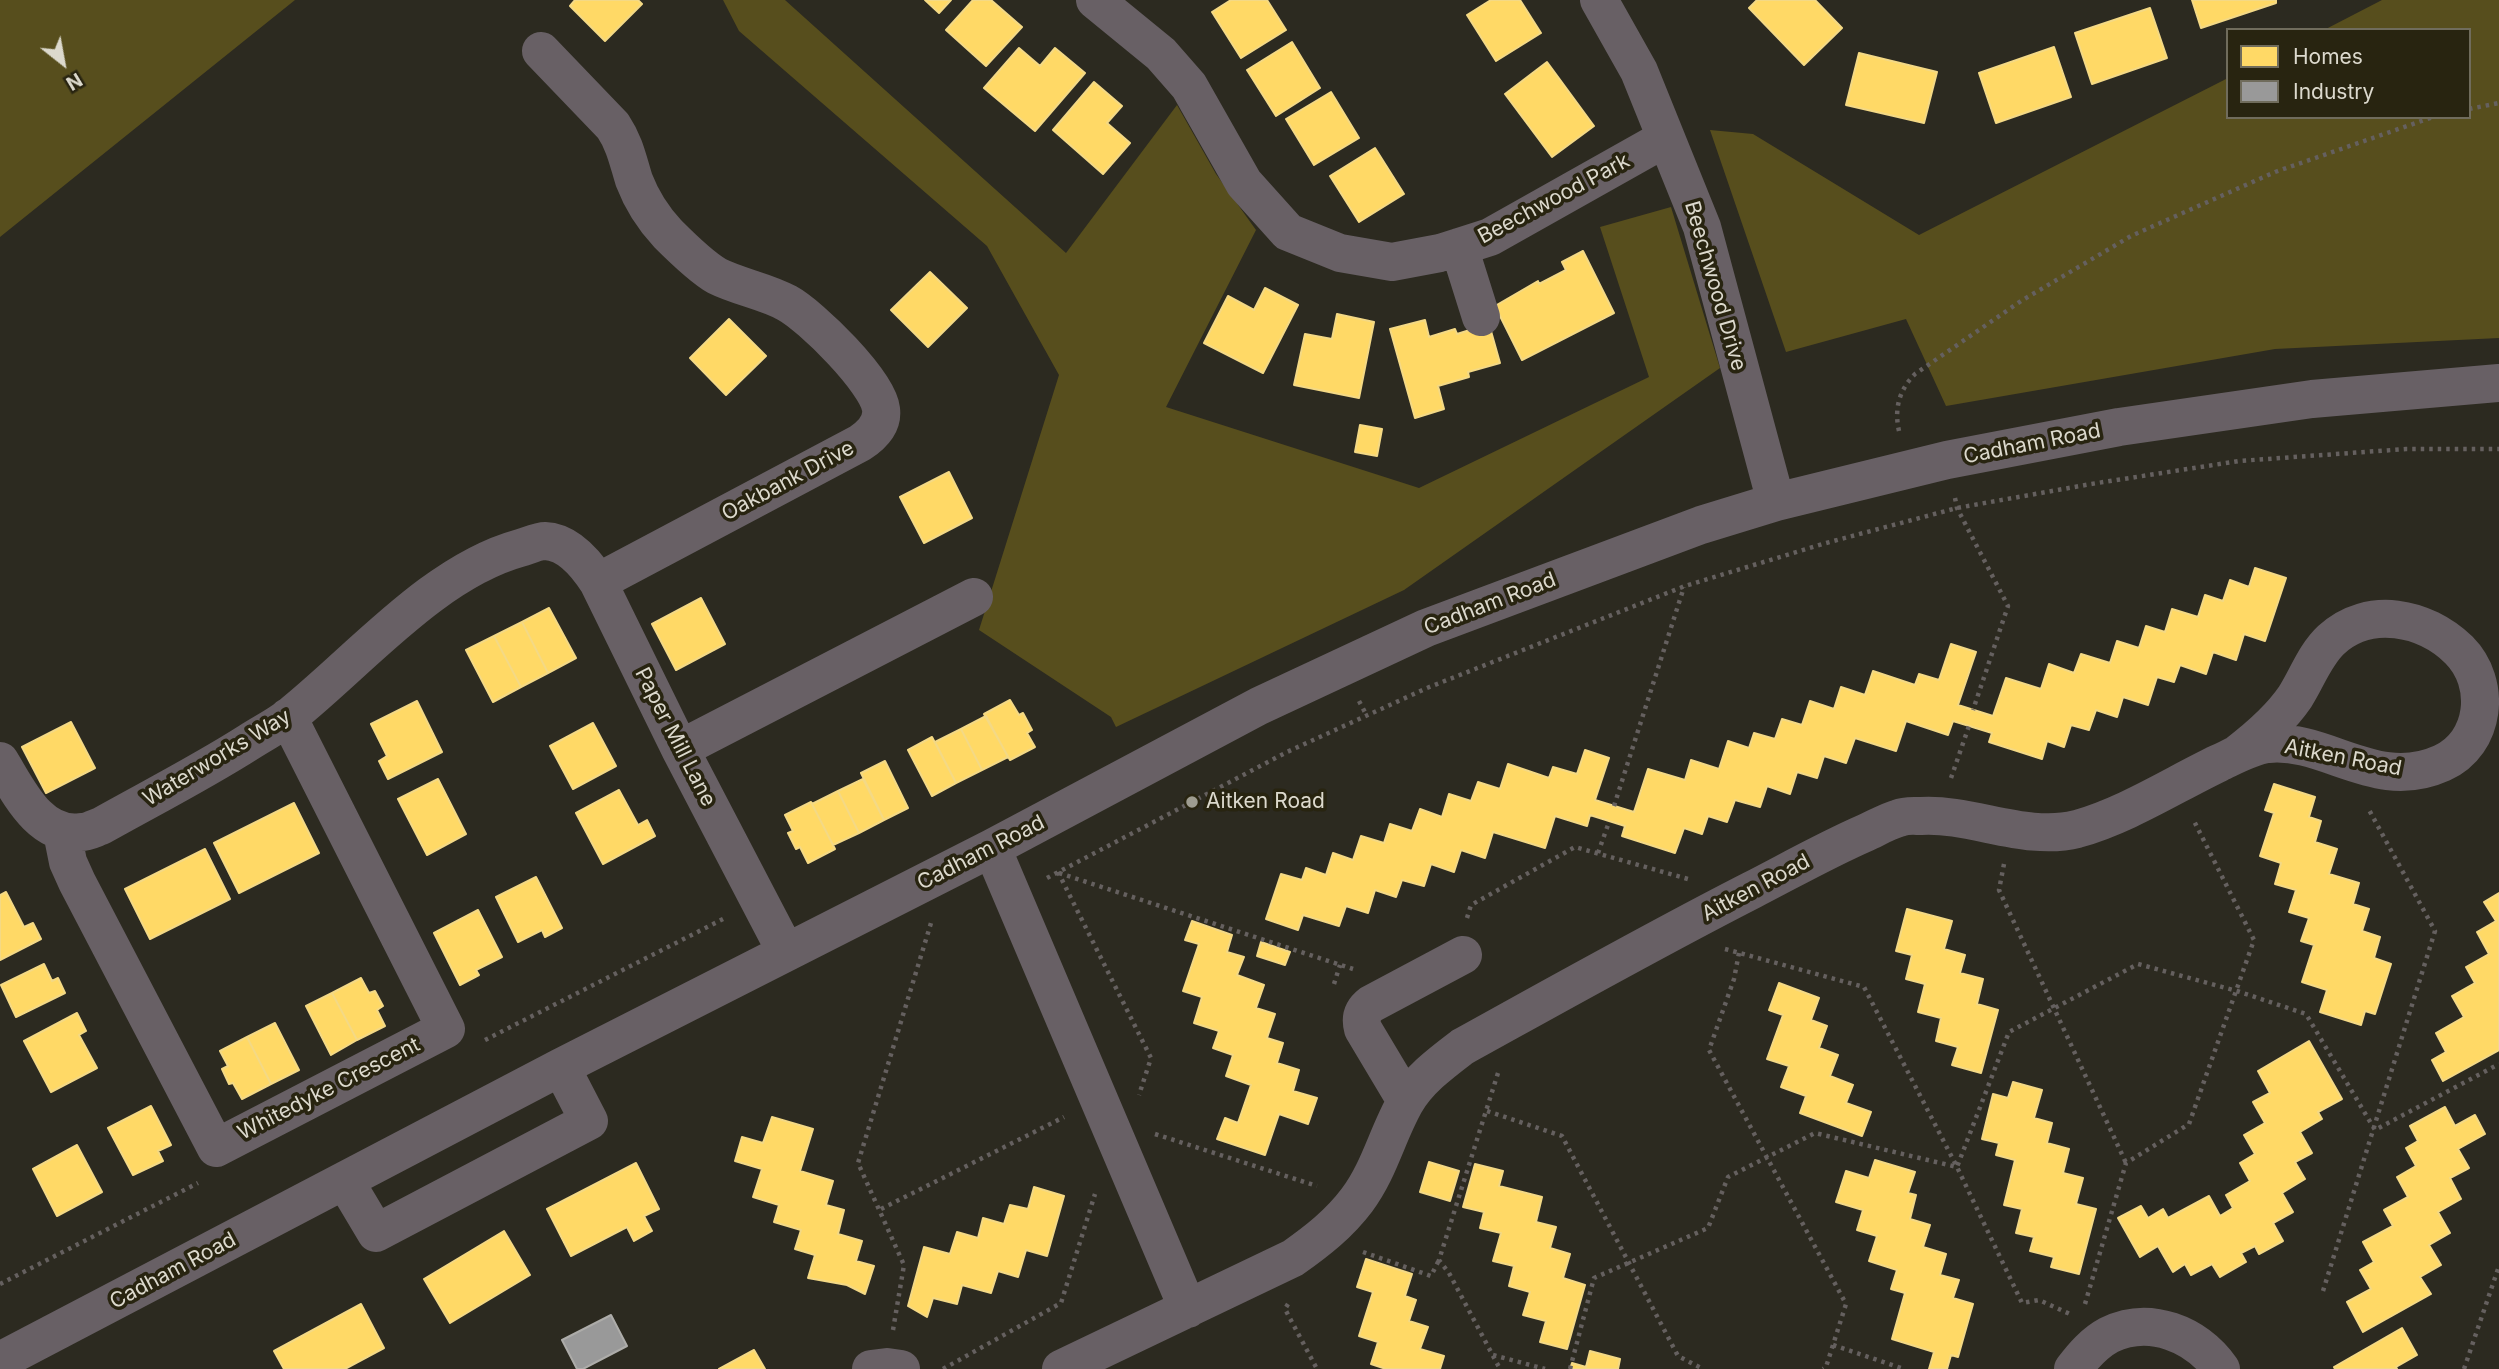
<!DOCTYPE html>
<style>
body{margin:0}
#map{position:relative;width:2499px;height:1369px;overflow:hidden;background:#2c2a20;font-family:Inter,sans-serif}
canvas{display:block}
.legend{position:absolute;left:2226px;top:28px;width:245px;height:91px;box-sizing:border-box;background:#282410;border:2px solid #706c5c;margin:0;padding:9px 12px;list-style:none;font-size:21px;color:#dcd9cd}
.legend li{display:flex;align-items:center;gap:14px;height:35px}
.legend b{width:35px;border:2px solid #706c5c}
.north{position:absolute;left:28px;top:28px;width:70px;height:70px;-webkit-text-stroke:5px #282410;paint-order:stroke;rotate:149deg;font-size:19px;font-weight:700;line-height:28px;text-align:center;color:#dcd9cd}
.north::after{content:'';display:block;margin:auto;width:24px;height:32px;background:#dcd9cd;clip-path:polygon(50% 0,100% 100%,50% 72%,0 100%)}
</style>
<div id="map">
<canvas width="2499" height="1369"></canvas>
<ul class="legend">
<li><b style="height:19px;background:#ffd966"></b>Homes</li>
<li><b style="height:19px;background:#999"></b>Industry</li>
</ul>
<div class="north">N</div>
</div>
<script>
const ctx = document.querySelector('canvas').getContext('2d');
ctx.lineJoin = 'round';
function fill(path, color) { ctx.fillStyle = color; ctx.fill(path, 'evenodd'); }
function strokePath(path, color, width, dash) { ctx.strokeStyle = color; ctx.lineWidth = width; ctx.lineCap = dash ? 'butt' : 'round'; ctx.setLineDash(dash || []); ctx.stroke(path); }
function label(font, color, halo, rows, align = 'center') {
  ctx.font = font + ' Inter,sans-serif'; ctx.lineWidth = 7; ctx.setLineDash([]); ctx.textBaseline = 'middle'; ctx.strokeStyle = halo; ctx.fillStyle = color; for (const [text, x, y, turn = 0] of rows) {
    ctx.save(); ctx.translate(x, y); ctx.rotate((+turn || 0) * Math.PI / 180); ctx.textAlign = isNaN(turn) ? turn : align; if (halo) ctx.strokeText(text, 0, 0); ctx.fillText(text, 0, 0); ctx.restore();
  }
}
const green = new Path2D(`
 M0 0H295L0 237Z
 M723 0H785L1066 253 1177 105 1216 174 1256 230 1166 407 1419 488 1649 377 1600 227 1671 207 1720 368 1404 590 1116 727 1111 717 979 630 1059 375 987 246 739 31Z
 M2382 0H2499V338L2275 349 1946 406 1906 319 1786 352 1710 130 1753 134 1919 235 2228 78V117H2469V30H2324Z`);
const homes = new Path2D(`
 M575 0H638L642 4 605 41 570 6Z
 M925 0H951L939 13Z
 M973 0H991L1022 27 986 66 946 30Z
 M1231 0H1267L1286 30 1241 58 1212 12Z
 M1491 0H1520L1541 33 1496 61 1467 15Z
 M1757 0H1815L1842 28 1804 65 1749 8Z
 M2192 0H2276V3L2201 28Z
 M2150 8 2167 58 2092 84 2075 33Z
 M1292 42 1320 88 1276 116 1247 70Z
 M2054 47 2071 97 1996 123 1979 73Z
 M1019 48 1040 66 1055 48 1085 73 1035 131 984 88Z
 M1859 53 1937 72 1924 123 1846 105Z
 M1547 62 1594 126 1552 157 1505 94Z
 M1094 82 1122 106 1107 123 1130 143 1103 174 1053 130Z
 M1331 92 1359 138 1314 165 1286 119Z
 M1375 148 1404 194 1359 222 1330 176Z
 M1583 251 1614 313 1522 360 1495 306 1538 281 1539 284 1566 270 1562 262Z
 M930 272 967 308 928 347 891 310Z
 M1265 288 1298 305 1263 373 1204 343 1228 296 1254 310Z
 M1337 314 1374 322 1359 398 1294 385 1305 334 1332 339Z
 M729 319 766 356 726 395 690 358Z
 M1425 320 1429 337 1455 329 1457 334 1489 324 1500 363 1468 372 1469 377 1438 386 1444 409 1415 418 1390 329Z
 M1360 425 1382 429 1377 456 1355 452Z
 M949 472 972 518 924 543 900 497Z
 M2255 568 2286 578 2265 641 2244 634 2236 660 2213 652 2206 674 2180 665 2174 682 2157 677 2148 705 2123 697 2117 717 2096 710 2089 730 2071 725 2064 747 2047 741 2042 759 1989 742 1992 733 1953 721 1948 735 1906 721 1896 751 1855 738 1846 763 1824 756 1817 778 1797 772 1790 794 1767 786 1760 807 1735 800 1727 822 1708 816 1702 834 1684 828 1675 853 1622 836 1625 826 1590 815 1587 826 1555 816 1545 848 1493 832 1485 858 1461 850 1454 872 1431 864 1424 886 1402 880 1396 897 1375 890 1368 913 1346 906 1339 926 1303 915 1298 930 1266 919 1281 874 1302 880 1306 868 1326 875 1333 853 1353 860 1361 836 1384 843 1390 824 1412 831 1420 809 1442 817 1449 794 1471 801 1478 782 1500 789 1508 764 1549 778 1553 767 1577 774 1585 750 1609 758 1595 800 1634 812 1648 769 1685 780 1691 760 1719 769 1728 741 1749 748 1754 733 1775 739 1782 719 1802 725 1810 701 1834 709 1841 687 1865 695 1873 671 1915 685 1919 674 1939 680 1951 644 1976 652 1958 705 1993 716 2006 678 2041 689 2049 664 2074 673 2081 654 2110 663 2117 641 2139 648 2146 626 2165 632 2172 609 2198 617 2205 595 2223 601 2230 580 2249 587Z
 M701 598 725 644 676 670 652 624Z
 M549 608 576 658 548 673 522 622Z
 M522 622 548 673 521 687 494 636Z
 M494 636 521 687 493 702 466 650Z
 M1010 700 1019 715 1023 713 1032 730 1027 733 1035 747 1010 760 984 714Z
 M417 701 442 752 388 779 379 761 387 756 371 724Z
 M986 716 1008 757 982 770 961 729Z
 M71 722 95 768 46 793 22 747Z
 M593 723 616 766 573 789 550 746Z
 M961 729 982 770 956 783 935 742Z
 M932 737 956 783 932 796 908 750Z
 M885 761 908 808 884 820 861 773Z
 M438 779 466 834 427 855 398 799Z
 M863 779 884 820 859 833 838 791Z
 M2274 784 2315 797 2309 817 2321 821 2315 842 2337 849 2329 874 2359 883 2353 904 2369 909 2362 931 2380 937 2374 958 2391 964 2375 1014 2365 1011 2361 1025 2320 1012 2327 990 2302 982 2314 945 2301 941 2309 918 2289 912 2296 890 2275 884 2281 863 2260 856 2274 813 2265 810Z
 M619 790 638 825 647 820 655 836 603 864 576 813Z
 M838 791 859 833 833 845 812 804Z
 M811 802 835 849 808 863 800 847 796 849 788 833 793 831 785 815Z
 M294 803 319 853 239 893 214 843Z
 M205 849 230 899 150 939 125 889Z
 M536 877 562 928 545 937 542 930 518 942 496 897Z
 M6 892 24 927 33 923 41 939 0 960V895Z
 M2499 893V1050L2443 1081 2432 1060 2446 1052 2436 1033 2464 1017 2452 996 2475 983 2466 967 2489 954 2477 932 2496 921 2484 902Z
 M1907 909 1952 921 1944 949 1965 955 1960 973 1983 979 1977 1004 1998 1010 1981 1073 1952 1065 1958 1047 1936 1041 1941 1018 1918 1012 1925 984 1906 979 1912 955 1896 951Z
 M478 910 502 957 476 970 479 975 460 985 434 933Z
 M1192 921 1232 935 1227 952 1244 957 1237 975 1264 985 1256 1008 1275 1014 1267 1038 1283 1043 1277 1063 1299 1070 1293 1091 1317 1098 1308 1124 1279 1114 1265 1155 1217 1139 1225 1118 1238 1123 1251 1085 1226 1076 1233 1055 1213 1048 1219 1031 1194 1023 1202 997 1183 991 1199 944 1185 940Z
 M1261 942 1290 952 1285 965 1257 956Z
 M44 964 52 981 58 978 65 993 16 1017 1 985Z
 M361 978 369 993 375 991 383 1006 377 1010 385 1026 357 1040 332 993Z
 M1779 983 1819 998 1811 1020 1827 1026 1819 1048 1838 1055 1830 1076 1853 1085 1846 1103 1871 1112 1862 1136 1800 1113 1806 1096 1781 1087 1789 1066 1767 1059 1783 1015 1769 1010Z
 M332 993 357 1040 331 1055 306 1006Z
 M77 1013 86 1031 79 1035 97 1068 51 1092 24 1041Z
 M275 1023 299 1070 271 1084 247 1037Z
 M247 1037 271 1084 242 1099 233 1083 229 1084 222 1069 228 1066 220 1051Z
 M2309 1041 2342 1099 2318 1112 2322 1119 2300 1132 2312 1153 2295 1162 2305 1179 2282 1193 2293 1212 2273 1223 2283 1241 2259 1254 2255 1246 2241 1253 2246 1262 2220 1277 2212 1264 2191 1275 2185 1264 2173 1272 2158 1246 2140 1257 2118 1218 2141 1206 2148 1218 2163 1209 2168 1218 2209 1196 2220 1216 2233 1208 2226 1195 2250 1181 2240 1163 2255 1154 2244 1135 2265 1123 2253 1102 2270 1093 2258 1071Z
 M2013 1082 2042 1090 2034 1118 2052 1123 2047 1143 2069 1149 2063 1173 2083 1178 2076 1204 2096 1209 2079 1274 2051 1267 2054 1257 2030 1251 2034 1237 2016 1233 2022 1209 2004 1205 2015 1160 1996 1155 1999 1143 1982 1139 1993 1094 2008 1098Z
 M151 1106 171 1145 158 1151 163 1161 133 1175 108 1128Z
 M2445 1107 2455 1126 2475 1115 2485 1134 2458 1149 2469 1168 2450 1178 2461 1199 2438 1212 2450 1233 2429 1245 2441 1265 2420 1277 2431 1294 2363 1332 2347 1302 2371 1289 2360 1270 2374 1262 2363 1242 2393 1226 2384 1210 2408 1197 2397 1177 2416 1166 2406 1148 2418 1141 2410 1126Z
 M772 1117 813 1129 800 1171 833 1181 826 1205 844 1210 838 1234 862 1241 856 1261 874 1266 865 1294 847 1285 808 1278 815 1255 795 1249 801 1230 774 1222 779 1205 753 1197 762 1169 735 1161 742 1137 763 1143Z
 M77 1145 102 1192 57 1216 33 1169Z
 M1875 1160 1915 1172 1908 1193 1916 1195 1910 1219 1930 1225 1923 1247 1946 1254 1940 1275 1959 1280 1953 1298 1973 1304 1958 1357 1951 1355 1947 1369H1929L1934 1352 1892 1339 1905 1293 1891 1289 1897 1270 1869 1261 1877 1236 1857 1230 1863 1210 1836 1202 1846 1171 1869 1178Z
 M1429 1162 1459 1171 1450 1201 1420 1192Z
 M636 1163 659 1209 644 1216 652 1231 634 1241 627 1227 571 1256 547 1209Z
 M1475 1164 1503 1171 1499 1186 1542 1197 1536 1222 1556 1227 1550 1248 1570 1254 1563 1278 1585 1285 1567 1349 1540 1342 1546 1321 1523 1315 1530 1292 1509 1286 1514 1266 1493 1261 1501 1233 1480 1228 1484 1212 1463 1207Z
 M1034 1187 1064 1196 1047 1256 1026 1250 1018 1277 998 1271 991 1293 962 1285 957 1304 933 1298 927 1317 908 1306 924 1247 950 1254 957 1232 978 1238 983 1218 1004 1224 1010 1205 1028 1209Z
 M504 1231 530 1275 450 1323 424 1279Z
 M1366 1259 1412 1274 1405 1296 1416 1300 1409 1321 1428 1327 1420 1349 1444 1356 1440 1369H1386L1371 1364 1378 1342 1359 1336 1373 1292 1357 1287Z
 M361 1304 384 1348 345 1369H284L274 1351Z
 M2402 1328 2417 1355 2396 1367 2397 1369H2335L2334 1367Z
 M754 1350 765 1369H719Z
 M1590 1351 1620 1359 1618 1369H1570L1572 1363 1586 1367Z`);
const industry = new Path2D(`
 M611 1315 627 1346 583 1369H577L562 1340Z`);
const path = new Path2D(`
 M2469 109 2499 103
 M1899 431C1894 409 1899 390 1915 374L2021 301 2131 236 2275 172 2433 117
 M1955 498 1957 508 2008 606 1973 710
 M1359 701 1367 716
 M1951 778 1969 726
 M1614 806 1684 587
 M1598 853 1609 822
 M2004 864 1999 890 2126 1163
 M1058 872 1151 1058 1139 1095
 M1059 873 1353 969
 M1047 878 1287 752 1427 688 1685 586 1826 543 1957 508 2091 484 2239 461 2406 449H2499
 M1467 918 1471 905 1575 847 1688 879
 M1725 949 1864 987 1957 1167 2022 1303 2039 1300 2072 1315
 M1739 953 1734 979 1709 1050 1846 1304 1826 1367 1823 1369
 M1334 984 1340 965
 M485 1040 727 917
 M1498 1073 1439 1260 1449 1273 1500 1369
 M1487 1111 1562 1136 1678 1356 1703 1369
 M1155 1134 1317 1186
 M881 1209 1064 1117
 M1363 1252 1431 1276 1439 1260
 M0 1284 198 1183
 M2323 1291 2435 931 2368 808
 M1288 1304 1285 1309 1317 1369
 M2085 1304 2126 1163 2189 1124 2254 940 2193 819
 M893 1330 904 1265 858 1163 931 923
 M1833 1345 1904 1369
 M1493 1355 1545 1369
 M943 1369 1061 1303 1095 1194
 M1570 1369 1594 1278 1708 1228 1728 1177 1815 1133 1957 1167 2009 1032 2138 964 2237 991 2306 1014 2375 1130 2499 1064
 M2464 1369 2499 1266`);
const minor = new Path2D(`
 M1095 0 1161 54 1189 86 1244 183 1288 232 1340 253 1392 262 1440 253 1490 237 1666 138
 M1599 0 1639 71 1702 227 1776 502
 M541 51 613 126C625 144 628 161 634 180 642 201 653 218 668 234 680 246 703 268 717 276 739 287 765 291 787 303 811 316 878 382 881 409 883 424 872 435 860 443L598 582
 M1459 247 1481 317
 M680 749 974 597
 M0 761C18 790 39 838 81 832 88 832 95 828 101 826 151 798 202 772 249 742 263 733 277 726 290 716 359 661 433 572 520 548 527 546 538 541 545 541 569 542 587 565 598 582L680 749 786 952
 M62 832 68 862 77 882 216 1148 446 1029 288 717
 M992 848 1188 1309
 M1406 1101 1363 1029C1360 1018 1362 1011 1371 1004L1463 955
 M345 1181 376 1233 589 1121 561 1067
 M0 1361 561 1067 992 848 1259 706 1426 628 1701 525 1776 502 1947 460 2119 427 2312 399 2499 383
 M871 1369 887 1367 901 1369
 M1061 1369 1293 1258C1317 1241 1339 1224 1357 1200 1379 1171 1387 1135 1405 1103 1418 1080 1441 1063 1462 1047 1558 994 1654 940 1752 890 1789 871 1826 850 1865 833 1876 828 1888 821 1899 818 1906 815 1914 816 1921 816 1972 813 2026 842 2077 829 2127 815 2173 785 2219 763 2234 756 2252 746 2268 744 2327 738 2376 793 2442 763 2486 743 2492 683 2459 650 2425 617 2369 605 2331 640 2315 655 2307 678 2295 697 2280 719 2258 738 2237 754
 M2073 1369C2083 1356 2094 1343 2109 1335 2150 1315 2196 1334 2221 1369`);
const markers = [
 [1192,802,7,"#9e9c90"]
];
const streetNames = [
 ["Beechwood Park",1554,199,-28],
 ["Beechwood Drive",1715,286,74],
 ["Cadham Road",2032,444,-11],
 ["Oakbank Drive",788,481,-28],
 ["Cadham Road",1490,604,-21],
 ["Paper Mill Lane",675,737,63],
 ["Waterworks Way",217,758,-31],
 ["Aitken Road",2343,758,11],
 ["Cadham Road",981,853,-27],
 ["Aitken Road",1756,888,-28],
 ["Whitedyke Crescent",329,1089,-27],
 ["Cadham Road",173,1271,-28]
];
const poiNames = [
 ["Aitken Road",1206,802]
];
fill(green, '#574e1d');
fill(homes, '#ffd966');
strokePath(homes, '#f4d985', 2);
fill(industry, '#999');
strokePath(industry, '#adaca9', 2);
strokePath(path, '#65605f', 4.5, [3.5, 5]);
strokePath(minor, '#686065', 38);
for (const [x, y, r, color] of markers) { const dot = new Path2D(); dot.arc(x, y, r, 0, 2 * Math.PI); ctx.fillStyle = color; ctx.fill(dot); strokePath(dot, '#282410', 2.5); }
label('21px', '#dcd9cd', '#282410', streetNames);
label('21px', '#dcd9cd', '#282410', poiNames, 'left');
</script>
